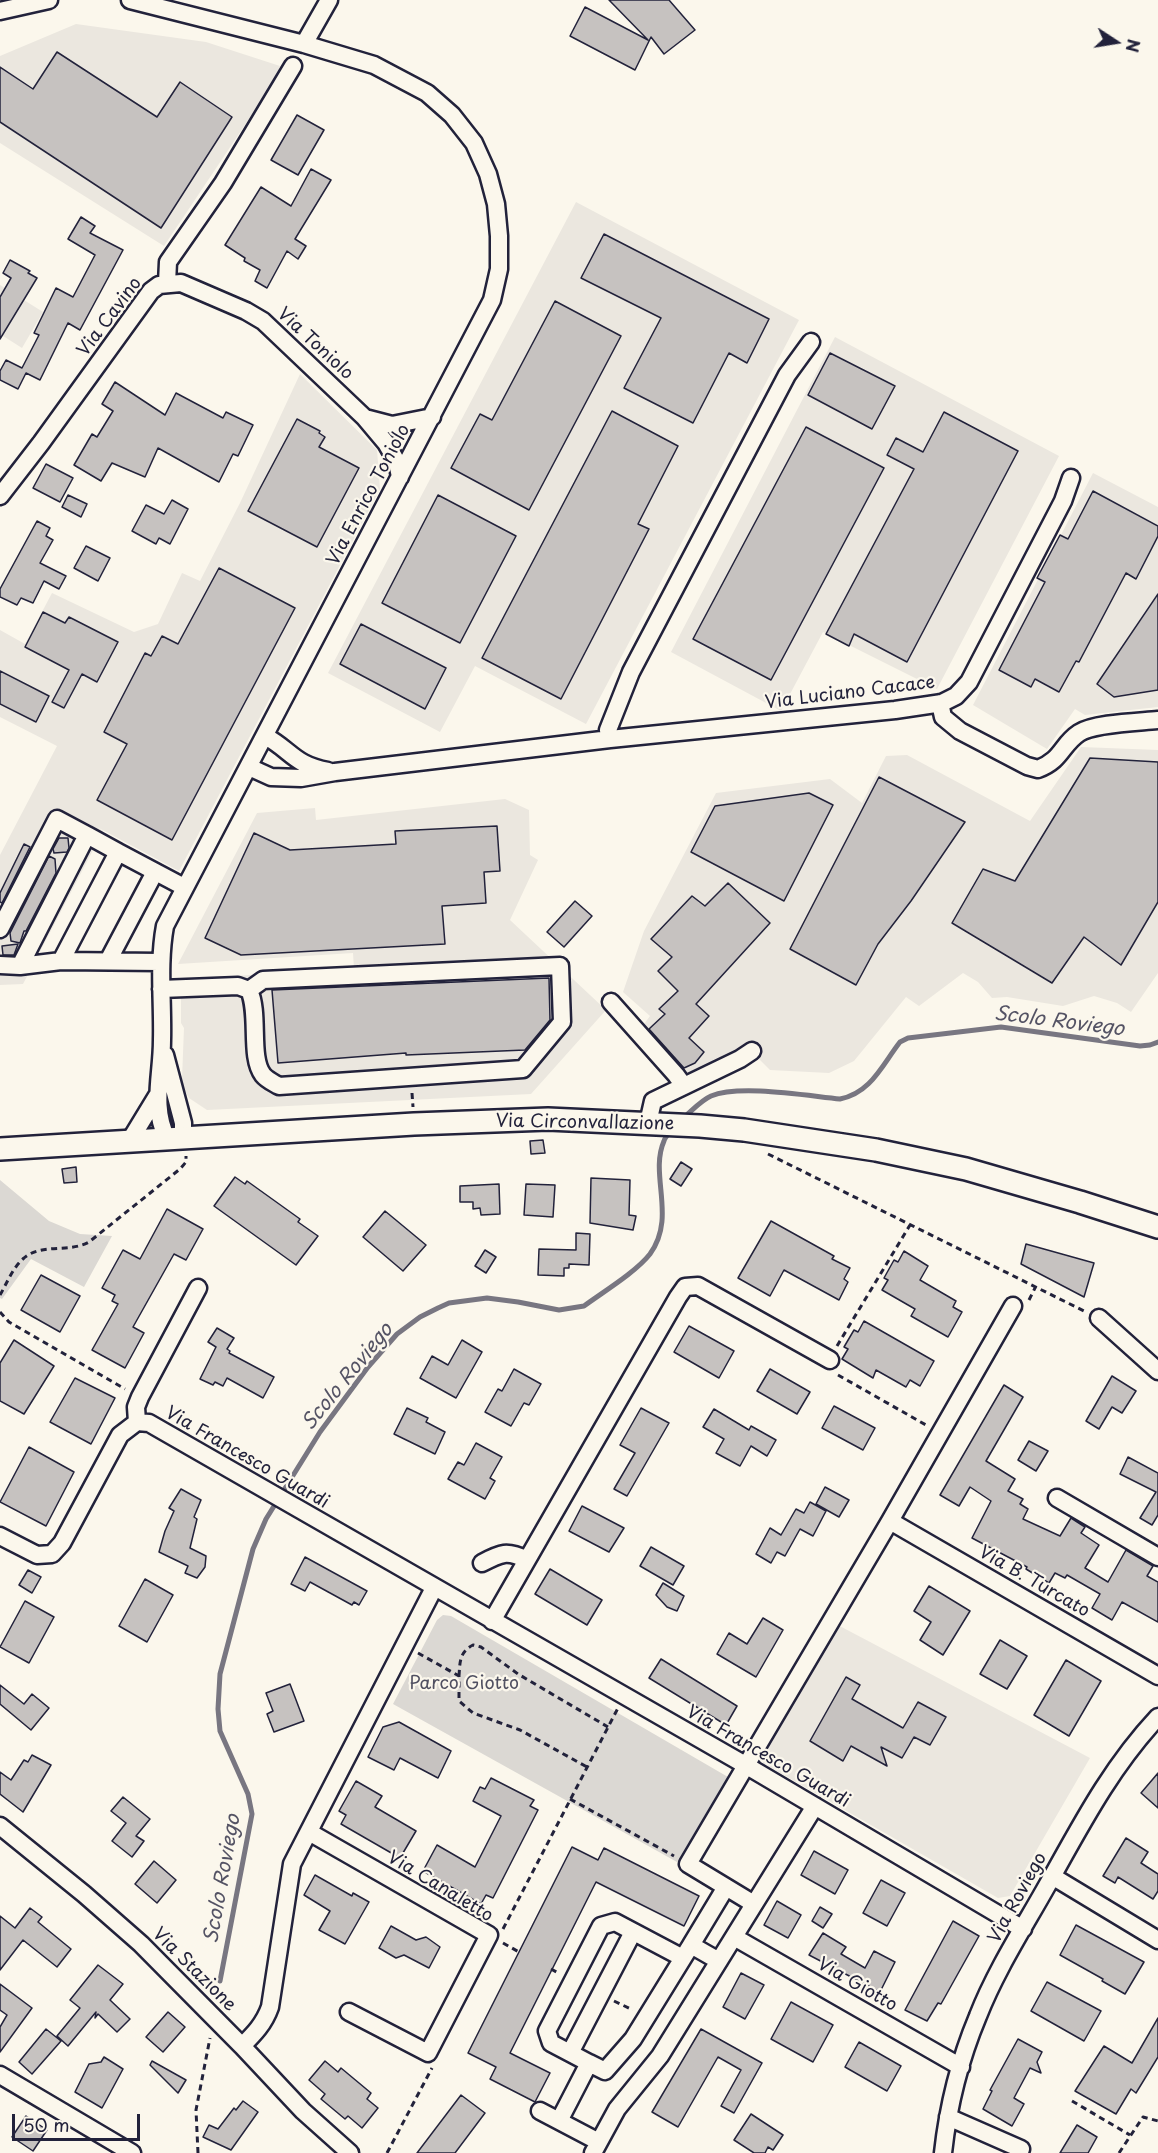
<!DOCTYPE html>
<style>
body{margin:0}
#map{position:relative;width:1158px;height:2153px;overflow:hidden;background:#fbf7ec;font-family:"Playpen Sans",sans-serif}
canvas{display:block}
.north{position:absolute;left:1086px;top:12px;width:60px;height:60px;-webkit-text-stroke:4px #fbf7ec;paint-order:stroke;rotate:102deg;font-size:16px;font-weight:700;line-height:24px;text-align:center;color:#22223b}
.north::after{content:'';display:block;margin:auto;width:21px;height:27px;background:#22223b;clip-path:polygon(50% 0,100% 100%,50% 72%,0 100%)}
.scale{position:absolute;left:12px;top:2114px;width:128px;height:27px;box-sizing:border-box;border:3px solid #22223b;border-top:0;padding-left:8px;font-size:18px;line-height:21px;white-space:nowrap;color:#22223b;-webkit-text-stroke:4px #fbf7ec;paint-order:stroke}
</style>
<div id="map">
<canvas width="1158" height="2153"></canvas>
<div class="north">N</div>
<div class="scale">50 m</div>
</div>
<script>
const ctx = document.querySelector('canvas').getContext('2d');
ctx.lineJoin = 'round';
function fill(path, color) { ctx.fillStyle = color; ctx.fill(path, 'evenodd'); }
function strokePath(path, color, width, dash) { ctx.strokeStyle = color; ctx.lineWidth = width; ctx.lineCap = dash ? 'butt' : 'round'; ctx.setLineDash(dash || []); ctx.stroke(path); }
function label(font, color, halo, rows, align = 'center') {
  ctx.font = font + ' "Playpen Sans",sans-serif'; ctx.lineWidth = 4.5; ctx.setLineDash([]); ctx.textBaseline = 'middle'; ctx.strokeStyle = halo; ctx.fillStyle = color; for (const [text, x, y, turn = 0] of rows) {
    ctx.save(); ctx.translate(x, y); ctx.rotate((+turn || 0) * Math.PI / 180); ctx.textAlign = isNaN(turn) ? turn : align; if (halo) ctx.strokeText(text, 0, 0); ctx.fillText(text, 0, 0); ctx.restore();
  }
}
const built = new Path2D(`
 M76 24 206 42 280 66 275 80 164 246 0 143V56Z
 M576 202 799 320 586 724 475 666 440 732 328 673Z
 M0 285 43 312 22 348 0 334Z
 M835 337 1059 456 937 689 823 632 781 711 671 652Z
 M300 374 377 450 380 489 179 871 97 827 103 831 23 984 0 985V855L57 746 0 717V630L25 644 52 593 134 632 158 624 182 573 200 581 240 503Z
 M1093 473 1158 507V707L1085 715 1075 709 1047 749 973 705Z
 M1081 747 1158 750V973L1131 1012 1117 1003 1094 996 1063 1006 1007 997 992 998 978 982 963 973 919 1006 906 997 854 1061 829 1073 770 1070 747 1047 687 1077 641 1028 650 1016 623 992 644 931 716 793 830 779 862 803 886 756 907 755 1030 821Z
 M505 799 529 810 530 855 538 860 510 920 606 1010 531 1094 207 1110 189 1098 184 1089 182 1079 184 1028 181 1023V979L354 969 353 953 178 964 257 813 315 808 316 820Z
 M834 1623 1090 1758 1010 1896 998 1898 763 1763 762 1751Z`);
const green = new Path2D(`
 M0 1180 49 1221 80 1234 112 1236 84 1287 31 1259 2 1299 0 1298Z
 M443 1615 451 1616 728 1777 677 1862 393 1704 437 1620Z`);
const stream = new Path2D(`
 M682 1119C692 1111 700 1101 711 1096 740 1084 808 1096 840 1099 871 1093 882 1065 900 1042L908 1038 1001 1027 1140 1046 1150 1045 1158 1042
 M220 1981 252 1814 248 1794 220 1731 218 1709 220 1674 253 1549 266 1519 320 1432 368 1367 397 1334 420 1317 438 1308 449 1303 487 1298 518 1302 559 1310 584 1306C603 1292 636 1272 650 1254 677 1217 649 1175 664 1141 665 1137 669 1133 672 1130`);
const building = new Path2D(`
 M609 0H669L695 30 664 54 651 37 635 70 570 36 585 7 648 40Z
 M57 52 157 117 180 82 232 117 161 228 0 122V67L33 89Z
 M297 115 324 130 298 175 271 160Z
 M311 169 331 180 295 239 306 246 298 259 287 251 267 288 255 281 260 270 244 261 245 258 225 245 261 187 291 206Z
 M81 217 95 226 90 233 123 250 80 330 68 323 40 380 26 373 18 389 0 380V371L6 360 22 368 39 335 34 333 56 288 73 297 95 255 68 239Z
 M604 234 769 319 747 363 729 353 693 423 624 388 661 318 581 278Z
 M10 260 30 271 28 273 37 278 0 339V297L11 278 3 273Z
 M555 301 621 336 529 510 451 468 480 414 492 420Z
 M830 353 895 386 872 429 808 395Z
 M115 382 165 415 176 393 223 418 226 412 253 425 238 456 233 454 219 482 158 448 145 477 112 463 101 481 74 465 92 434 97 437 113 411 102 404Z
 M612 411 678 446 638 524 649 529 561 699 482 658Z
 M944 412 1018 451 907 662 854 634 849 646 826 634 914 469 887 455 896 438 923 452Z
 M297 419 320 431 319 433 325 437 319 447 359 468 317 547 248 511Z
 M806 427 884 468 771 680 693 639Z
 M46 464 73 478 60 502 33 488Z
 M1093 491 1158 526V536L1136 579 1126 573 1079 662 1076 661 1059 692 1035 679 1031 687 999 670 1045 582 1037 578 1060 535 1068 539Z
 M68 495 87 504 81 517 62 507Z
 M438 495 516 536 460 643 382 603Z
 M172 500 188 509 170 544 159 538 156 544 132 531 146 505 164 514Z
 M37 521 50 528 46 536 53 540 40 563 66 576 59 589 44 581 33 603 21 598 17 605 0 597V589Z
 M86 546 110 558 98 581 74 568Z
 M219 568 295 608 172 840 97 800 127 744 104 732 145 653 151 656 162 636 178 644Z
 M1158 594V690L1114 697 1097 684Z
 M43 612 65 623 69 617 118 642 97 682 82 674 64 708 52 702 69 670 25 647Z
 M361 624 446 668 425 709 340 664Z
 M0 671 49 696 36 722 0 704Z
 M1090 758 1158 762V902L1121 965 1084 937 1052 983 952 923 983 869 1015 881Z
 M879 777 965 822 911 901 878 944 856 985 790 949Z
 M809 793 833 805 784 901 691 852 715 806Z
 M497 826 500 871 484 872 486 903 442 906 445 944 241 955 205 938 254 833 290 850 396 844 395 831Z
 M59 838H68L69 848 67 852 54 853 53 849Z
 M24 844 30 847 2 903 0 902V893Z
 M49 856 55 859 56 873 26 931H24L20 943 11 941 10 933Z
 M728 883 770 923 696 1004 709 1016 689 1038 704 1052 695 1063 684 1068 649 1029 665 1014 659 1009 678 991 658 971 672 957 651 939 692 896 705 906Z
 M575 901 592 916 564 947 547 932Z
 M18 944 14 955H3L2 946Z
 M549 978 550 1020 525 1050 406 1055V1053L278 1063 272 990Z
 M543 1140 545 1153 531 1154 530 1141Z
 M681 1162 692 1169 681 1186 670 1179Z
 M76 1167 77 1182 64 1183 62 1169Z
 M235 1177 245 1184 247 1181 300 1219 298 1222 318 1236 296 1265 214 1206Z
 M591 1178 630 1180 629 1215 636 1216 633 1230 590 1223Z
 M499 1184 500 1214 481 1215 480 1208 473 1209V1202H460V1186Z
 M526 1184 555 1185 553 1217 524 1215Z
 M167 1209 203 1229 186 1260 174 1254 133 1327 144 1333 125 1368 92 1350 118 1304 112 1301 115 1295 102 1288 123 1250 140 1259Z
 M385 1211 426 1245 403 1271 363 1237Z
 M771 1221 834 1256 832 1259 850 1268 844 1279 848 1282 839 1300 784 1270 770 1296 738 1278Z
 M576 1233 590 1234 589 1265 569 1264V1268H564V1276L538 1275 539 1249 576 1250Z
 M1026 1244 1094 1263 1084 1297 1021 1264Z
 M485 1250 496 1257 486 1273 475 1266Z
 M904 1251 928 1266 920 1280 956 1301 953 1307 962 1312 948 1337 911 1316 915 1309 882 1290 888 1280 884 1278 894 1260 898 1262Z
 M41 1275 80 1296 60 1332 21 1310Z
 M864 1321 934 1361 920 1386 910 1380 906 1387 876 1370 873 1378 842 1359 848 1349 844 1347 854 1330 858 1332Z
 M689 1326 734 1351 719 1378 674 1352Z
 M217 1328 234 1338 227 1349 230 1351 229 1353 274 1377 263 1398 227 1378 223 1386 215 1382 213 1385 200 1379 216 1347 208 1342Z
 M14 1340 54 1366 24 1414 0 1401V1363Z
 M462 1340 482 1352 456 1398 420 1378 432 1356 448 1365Z
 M514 1369 541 1384 529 1405 524 1403 511 1426 485 1412 498 1389 502 1391Z
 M770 1369 810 1392 797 1414 757 1391Z
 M1112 1376 1136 1391 1122 1413 1112 1407 1099 1429 1086 1421Z
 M75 1378 115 1398 91 1444 50 1422Z
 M1004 1385 1023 1397 986 1461 1015 1479 1008 1491 1023 1499 1020 1504 1028 1509 1023 1519 1060 1536 1071 1518 1085 1527 1081 1533 1099 1545 1085 1568 1108 1582 1126 1550 1153 1566 1147 1576 1158 1582V1622L1122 1602 1112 1620 1092 1608 1100 1594 1067 1575 1065 1578 1055 1573 1049 1583 1026 1569 1027 1567 972 1538 991 1501 970 1487 959 1506 940 1495Z
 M834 1406 875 1428 863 1450 822 1428Z
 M407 1408 428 1418 426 1422 445 1432 435 1454 394 1434Z
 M641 1408 669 1423 627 1496 614 1489 635 1453 620 1445Z
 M714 1409 749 1430 751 1426 776 1440 767 1456 751 1446 740 1466 716 1453 724 1439 703 1427Z
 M1029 1441 1048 1451 1036 1471 1018 1460Z
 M476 1443 502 1457 490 1478 495 1481 485 1499 448 1479 458 1462 464 1465Z
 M29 1447 74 1472 46 1526 0 1502Z
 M1128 1457 1158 1473V1515L1152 1525 1140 1518 1156 1492 1120 1474Z
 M825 1487 849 1500 839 1517 816 1504Z
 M181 1489 201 1500 194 1517 197 1519 190 1548 206 1556 205 1567 197 1578 185 1573 188 1566 159 1552 165 1531 174 1511 169 1508Z
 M810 1502 826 1511 813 1536 800 1529 785 1556 777 1552 771 1563 756 1554 770 1528 781 1535 796 1509 804 1513Z
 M582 1506 624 1528 609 1552 569 1531Z
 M651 1547 684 1566 673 1585 640 1566Z
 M305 1557 367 1591 359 1605 354 1602 352 1605 310 1582 305 1591 291 1584Z
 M550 1569 602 1600 587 1625 535 1594Z
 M28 1570 41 1577 32 1593 19 1585Z
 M145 1579 173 1595 147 1642 119 1626Z
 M663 1583 684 1596 677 1611 667 1607 656 1595Z
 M929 1586 970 1611 943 1655 920 1640 931 1622 914 1611Z
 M25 1601 54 1617 29 1663 0 1647Z
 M763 1618 783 1630 756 1677 717 1654 729 1633 747 1644Z
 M1000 1640 1027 1656 1007 1689 980 1674Z
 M661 1659 737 1706 726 1725 649 1678Z
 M1066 1660 1101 1681 1069 1736 1034 1715Z
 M846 1677 860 1685 852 1699 903 1728 918 1702 946 1717 930 1745 914 1737 902 1758 881 1747 887 1766 851 1746 843 1761 810 1741Z
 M290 1684 304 1721 274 1732 267 1714 273 1711 266 1693Z
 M0 1685 24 1704 32 1694 49 1708 31 1730 0 1704Z
 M399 1722 451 1751 438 1778 400 1758 394 1770 368 1757 383 1727Z
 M32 1755 51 1765 23 1812 0 1794V1772L11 1780 24 1760 28 1762Z
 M1158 1773V1808L1141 1793Z
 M491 1778 534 1800 530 1806 538 1810 493 1898 486 1895 481 1904 423 1871 437 1845 475 1867 501 1816 473 1801 480 1787 485 1789Z
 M356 1781 382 1796 375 1807 416 1831 400 1858 341 1824 346 1815 339 1811Z
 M123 1797 150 1819 136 1836 144 1841 132 1857 112 1841 126 1823 111 1811Z
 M1126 1838 1148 1852 1141 1863 1158 1874V1891L1153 1899 1118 1877 1115 1883 1103 1876Z
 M572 1847 598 1860 604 1848 699 1896 684 1926 596 1882 510 2053 550 2073 535 2102 490 2079 496 2067 468 2053Z
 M814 1851 848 1870 835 1894 801 1875Z
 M154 1861 176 1880 157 1903 135 1884Z
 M315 1875 352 1896 353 1893 369 1902 345 1944 319 1930 330 1911 304 1895Z
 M881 1880 905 1893 887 1926 863 1913Z
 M777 1901 801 1915 788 1938 764 1925Z
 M820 1907 832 1914 823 1928 812 1921Z
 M30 1908 42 1917 38 1922 71 1949 57 1967 23 1940 0 1970V1916L15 1928Z
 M953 1921 979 1936 941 2004 938 2003 927 2021 905 2010Z
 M1076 1925 1144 1962 1125 1994 1102 1981 1103 1979 1060 1955Z
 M391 1926 416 1940 426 1937 440 1947 429 1968 404 1955 396 1958 379 1948Z
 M823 1933 846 1947 841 1954 865 1968 874 1951 895 1962 880 1992 809 1955Z
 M98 1965 123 1984 110 2000 130 2019 117 2032 98 2014 95 2018 96 2012 68 2046 57 2036 80 2008 70 2000Z
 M741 1973 764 1985 745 2019 723 2007Z
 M1047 1982 1101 2011 1084 2041 1031 2011Z
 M0 1984 32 2008 0 2052V2027L7 2015 0 2010Z
 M791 2002 833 2025 813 2062 771 2039Z
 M168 2012 185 2027 163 2052 146 2037Z
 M1158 2018V2057L1136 2093 1131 2089 1116 2114 1075 2091 1104 2046 1132 2063Z
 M46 2029 61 2041 32 2074 19 2062Z
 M701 2029 762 2063 734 2113 721 2106 741 2070 718 2057 678 2127 652 2112Z
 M1018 2039 1042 2052 1037 2062 1041 2073 1030 2068 1014 2098 1024 2104 1012 2126 983 2109 992 2091 990 2090Z
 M859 2042 901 2066 887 2091 845 2067Z
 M104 2057 123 2069 102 2108 75 2092 89 2064 101 2062Z
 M152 2061 186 2080 178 2093 150 2065Z
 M325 2061 338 2072 341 2068 371 2093 367 2099 378 2108 362 2128 348 2116 345 2119 321 2099 325 2094 309 2080Z
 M461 2095 485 2113 455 2153H417Z
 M243 2101 258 2112 231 2150 203 2137 209 2125 218 2129 234 2108 236 2110Z
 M751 2114 783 2135 773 2150 768 2147 765 2153H754L734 2140Z
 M26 2116 47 2130 33 2151 12 2137Z
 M1077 2125 1097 2137 1088 2153H1060Z`);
const path = new Path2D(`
 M412 1093 413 1107
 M768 1154 1084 1311
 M0 1295C7 1283 13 1267 24 1258 41 1243 70 1253 89 1242L180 1169 186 1162V1156
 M1029 1300 1036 1286
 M0 1312 9 1322 125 1389
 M837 1346 910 1225
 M838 1375 926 1425
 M418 1653 459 1676V1701L473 1713 520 1730 587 1767
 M459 1676C460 1663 459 1652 473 1645L481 1647 518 1674 608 1727
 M570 1799 674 1856
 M503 1929 618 1708
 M503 1943 519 1952
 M551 1969 560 1974
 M614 2001 633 2010
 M1072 2101 1130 2135
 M198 2153 196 2110 210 2038
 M387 2153 432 2068
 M1119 2153 1143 2117 1158 2121`);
const minor = new Path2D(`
 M130 0 304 44 374 65 427 93 452 115 474 143 488 174 496 204 499 236V269L492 300 165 926C158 964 163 1002 162 1040 162 1077 151 1105 167 1139
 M0 11 49 0
 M304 44 329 0
 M167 283 168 262 223 183 293 66
 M365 418 392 425 432 417
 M0 496 41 443 151 291 159 285 181 283 246 311 263 321 365 418 386 443 397 462 400 477
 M940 703 943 717 960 731 1027 766 1038 769C1062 760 1061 745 1079 733 1094 723 1139 722 1158 720
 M265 736C291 750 294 765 328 771
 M610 739 608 730 631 672 787 375 811 342
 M249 767 271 777 301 778 335 772 610 739 895 710 942 703 956 696 969 682 1063 501 1071 478
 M0 929 57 819 87 835
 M61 961 20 966 87 835 118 852
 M108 961 155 872
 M160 962 61 961 118 852 184 887
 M0 965 20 966
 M161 989 238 986 249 990C260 1014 249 1057 263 1075 267 1080 274 1083 279 1086L523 1069 562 1022 560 966 263 980 249 990
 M611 1002 676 1075 684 1086
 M165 1055 183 1123V1139
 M648 1123 653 1101 740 1059 752 1051
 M129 1142 157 1096
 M1099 1318 1158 1371
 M137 1422 136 1407 140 1397 198 1288
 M1057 1498 1158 1557
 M890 1521 1158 1676
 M0 1536 37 1555 52 1554 62 1543 120 1435 137 1422 149 1423 747 1766 1023 1929
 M482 1563C501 1553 507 1550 527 1560
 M492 1621 678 1297 685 1287 698 1286 830 1360
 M0 1826 84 1894 141 1944 242 2046 303 2111 350 2153
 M309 1832 489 1935 428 2053 349 2012
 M1052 1876 1158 1940
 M754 1904 688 1864 890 1521 1013 1306
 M734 1937 961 2067
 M719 1961 691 1945 726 1887
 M242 2046C254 2034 264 2024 270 2007L292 1864 434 1588
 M570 2053 633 1932
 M589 2063 605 2071 633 2039 683 1958
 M0 2075 132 2153
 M540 2111 599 2142
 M948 2117 1021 2149
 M559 2121 589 2063 551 2043 547 2031 601 1926 615 1922 683 1958 691 1945
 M593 2153 617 2109 660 2056 815 1806
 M943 2153C948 2107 960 2059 978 2016 996 1970 1024 1927 1048 1884 1081 1825 1111 1767 1158 1717`);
const major = new Path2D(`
 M0 1149 414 1124 548 1119 700 1126 744 1130 876 1150 966 1169 1080 1202 1158 1227`);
const streetNames = [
 ["Via Cavino",110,317,-53],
 ["Via Toniolo",315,344,43],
 ["Via Enrico Toniolo",369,495,-62],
 ["Via Luciano Cacace",850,693,-7],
 ["Via Circonvallazione",585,1123,1],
 ["Via Francesco Guardi",247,1458,30],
 ["Via B. Turcato",1034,1582,30],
 ["Via Francesco Guardi",768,1757,30],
 ["Via Canaletto",440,1887,31],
 ["Via Roviego",1018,1898,-61],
 ["Via Stazione",194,1970,45],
 ["Via Giotto",857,1985,30]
];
const parkNames = [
 ["Parco Giotto",464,1684]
];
const waterNames = [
 ["Scolo Roviego",1059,1022,7],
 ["Scolo Roviego",348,1377,-51],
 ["Scolo Roviego",223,1879,-80]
];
fill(built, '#ebe7df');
fill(green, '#dbd8d3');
strokePath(stream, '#787681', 5);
fill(building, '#c6c2c0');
strokePath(building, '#22223b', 1.5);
strokePath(minor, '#22223b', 21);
strokePath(major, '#22223b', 26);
strokePath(path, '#22223b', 3, [6, 4.5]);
strokePath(minor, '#fbf7ec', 16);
strokePath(major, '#fbf7ec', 21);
label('18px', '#22223b', '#fbf7ec', streetNames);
label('18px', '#505061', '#fbf7ec', parkNames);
label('italic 20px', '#545364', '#fbf7ec', waterNames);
</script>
